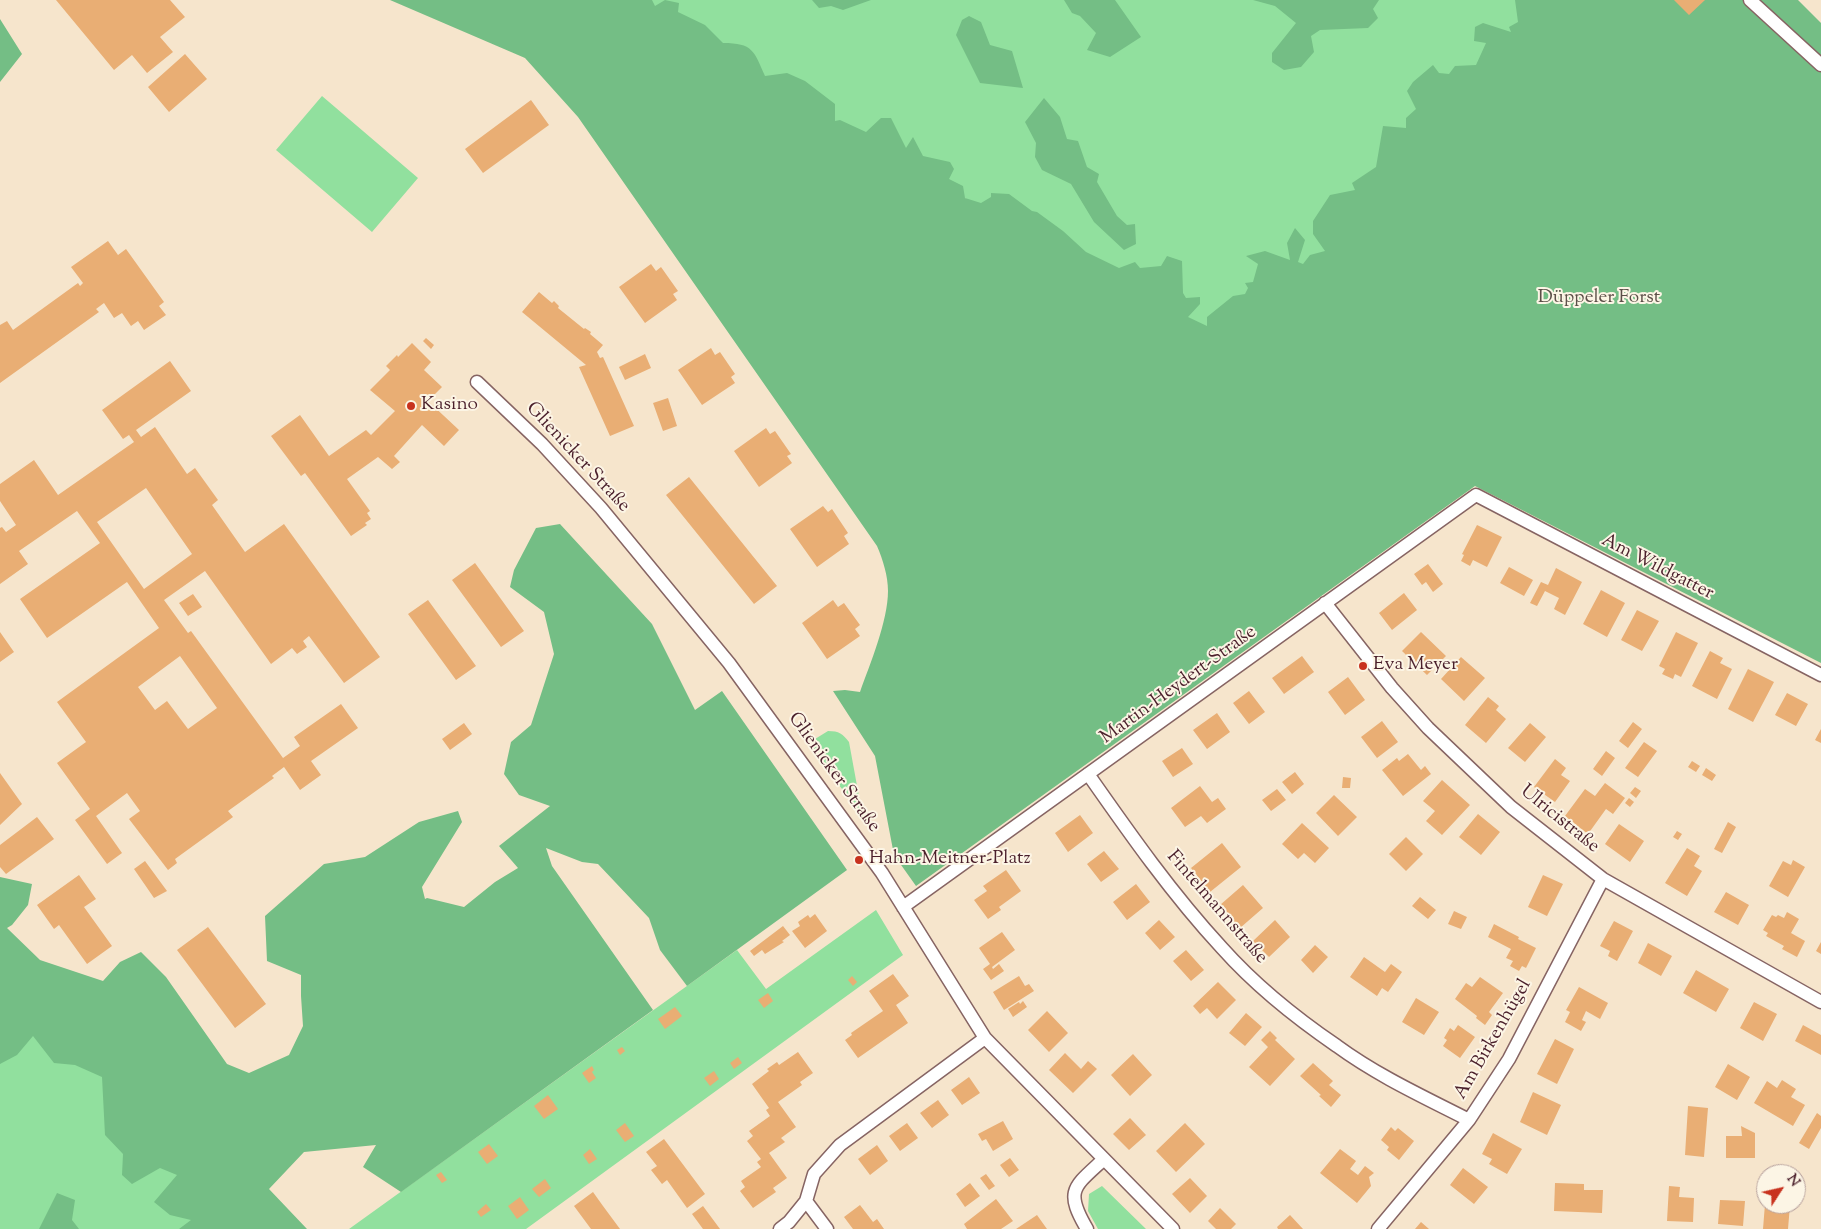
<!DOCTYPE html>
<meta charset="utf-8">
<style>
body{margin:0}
#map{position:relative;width:1821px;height:1229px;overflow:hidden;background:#f6e5cc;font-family:"Sorts Mill Goudy",serif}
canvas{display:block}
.north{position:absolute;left:1756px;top:1164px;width:50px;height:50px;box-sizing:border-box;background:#fcf5e5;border:1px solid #b59f9b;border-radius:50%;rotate:55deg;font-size:14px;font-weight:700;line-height:20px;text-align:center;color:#4a1f2b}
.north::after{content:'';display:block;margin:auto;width:18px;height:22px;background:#c8321e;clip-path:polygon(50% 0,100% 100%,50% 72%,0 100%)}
</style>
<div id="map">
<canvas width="1821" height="1229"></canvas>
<div class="north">N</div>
</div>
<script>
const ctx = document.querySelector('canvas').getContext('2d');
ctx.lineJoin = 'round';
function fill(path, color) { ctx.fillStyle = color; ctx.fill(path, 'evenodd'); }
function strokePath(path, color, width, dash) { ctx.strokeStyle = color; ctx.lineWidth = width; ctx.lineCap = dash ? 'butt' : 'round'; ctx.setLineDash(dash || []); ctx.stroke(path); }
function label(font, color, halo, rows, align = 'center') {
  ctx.font = font + ' "Sorts Mill Goudy",serif'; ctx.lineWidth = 4; ctx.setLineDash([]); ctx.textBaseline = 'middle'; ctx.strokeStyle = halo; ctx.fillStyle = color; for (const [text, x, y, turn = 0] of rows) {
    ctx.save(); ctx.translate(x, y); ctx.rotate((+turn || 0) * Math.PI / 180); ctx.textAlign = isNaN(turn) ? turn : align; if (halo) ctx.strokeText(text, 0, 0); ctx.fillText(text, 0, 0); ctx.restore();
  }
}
const green = new Path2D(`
 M629 0H1589L1226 352Z
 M322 96 418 178 372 232 276 150Z
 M828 731C839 731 843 734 849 742L862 813 813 754V747L815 739Z
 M876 910 903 955 526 1229H349L737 950 766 989Z
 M0 941 264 1229H0Z
 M1102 1186 1146 1229H1098L1088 1211 1089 1194Z`);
const forest = new Path2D(`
 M390 0H652L655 6 665 0 679 3 678 12 705 25 723 43C753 43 754 51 765 76L787 73 805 81 835 104V121L840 120 866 132 881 118H891L906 148 913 137 923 156 950 162 954 169 949 179 963 186 965 198 981 203 991 197V193L1009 194 1032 211 1037 212 1063 231 1086 252 1119 268 1135 262 1140 268 1161 266 1167 256 1182 261 1183 293 1186 298 1200 297V304L1188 317 1207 326V317L1233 296 1245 294 1248 288 1245 283 1253 282 1258 264 1246 256 1265 251 1290 260 1287 243 1295 228 1305 240 1298 262 1303 264 1310 255 1325 251 1313 234V221L1330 195 1355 190 1352 183 1376 167 1383 126 1406 128V118L1416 109 1407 91 1413 82 1433 65 1439 73 1449 74 1455 66 1476 65 1486 43 1474 41 1475 27 1483 23 1511 32 1509 27 1518 22 1515 0H1798L1821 23V663L1475 486 916 886 894 855 875 756 833 691 845 690 860 692C870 664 888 621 888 591 888 576 883 560 877 546L578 117 525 58Z
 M812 0H871L843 10 831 6 819 8Z
 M1064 0H1115L1141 37 1110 57 1087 50 1096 33 1080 16 1072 13Z
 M1253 0H1379L1373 9 1378 18 1368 28 1320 30 1311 36 1314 52 1301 67 1284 70 1272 62V53L1296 23 1275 6Z
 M969 16 981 22 990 45 1012 51 1023 88 980 83 956 35 962 20Z
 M0 19 22 54 0 82Z
 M1044 98 1060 117 1067 139 1078 141 1087 167 1099 174 1097 182 1117 216 1127 225 1135 224 1136 244 1124 250 1094 222 1071 184 1042 170 1035 157 1036 143 1025 122Z
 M560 524 652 624 695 710 722 691 847 870 687 986 660 950 649 918 598 864 582 862 546 848 552 866 653 1010 401 1192 363 1167 376 1145 304 1152 269 1189 307 1229H179L191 1220 170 1215 154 1202 177 1175 160 1168 132 1184 122 1175 123 1154 105 1135 102 1077 75 1065 54 1063 33 1036 17 1055 0 1064V877L32 884 28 905 12 925 7 928 40 960 103 981 120 962 141 952 166 977 227 1064 249 1073 289 1055 303 1026 301 996V975L267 961 265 916 324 864 365 857 419 822 458 811 462 822 422 887 425 899 427 898 464 907 495 882 518 868 499 846 550 806 519 795 504 774 511 742 531 725 554 654 544 612 510 587 514 570 536 528Z
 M57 1193 75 1200 72 1220 79 1229H39Z`);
const building = new Path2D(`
 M56 0H170L185 17 160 37 173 52 147 73 132 55 114 70Z
 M1674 0H1705L1689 15Z
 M185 54 207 79 169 112 148 87Z
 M531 100 549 125 483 173 465 149Z
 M108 241 118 255 126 249 164 302 159 306 166 315 144 330 138 321 131 326 122 313 114 318 104 303 96 309 99 312 0 383V325L7 321 13 330 78 283 80 286 83 283 71 267Z
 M651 264 656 271 661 267 678 291 673 294 677 300 645 323 619 287Z
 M539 292 552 303 554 301 559 306 558 308 584 329 585 328 591 332 590 334 603 345 597 352 600 358 603 357 634 426 610 436 579 367 586 365 522 312Z
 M426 338 434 345 431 349 423 341Z
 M412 343 431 362 424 370 442 387 428 401 459 430 444 446 422 425 394 456 400 462 392 469 378 457 347 479 370 511 367 513 371 519 365 523 367 525 351 536 305 473 301 476 271 436 300 415 329 456 366 430 371 435 395 411 370 390 390 370 386 366 397 355 398 357Z
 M711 348 715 355 720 352 735 374 731 377 735 383 702 405 678 370Z
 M645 354 651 368 625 380 619 367Z
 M170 361 191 391 136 430 141 437 155 427 187 474 195 468 218 500 212 505 245 552 284 524 380 657 344 683 309 636 303 641 307 647 297 654 292 648 271 664 205 571 164 600 188 633 191 631 283 758 300 746 294 737 341 704 358 728 311 761 321 775 300 790 284 767 272 776 274 778 228 811 233 817 175 859 177 863 168 870 129 819 140 811 127 793 96 816 122 853 107 864 75 820 90 809 57 763 86 742 57 702 159 628 127 582 47 638 20 599 100 543 77 511 19 551 28 564 0 584V528L2 527 6 532 16 525 0 501V484L34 460 58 495 134 442 129 435 123 439 102 410ZM146 488 192 554 144 589 97 522ZM180 656 217 708 188 729 167 701 155 710 138 687Z
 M668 398 677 426 663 431 653 403Z
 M766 428 770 434 775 431 791 454 787 456 792 463 759 487 734 451Z
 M689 477 777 586 754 604 666 495Z
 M823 506 828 512 832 509 848 533 844 536 849 544 817 567 790 529Z
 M1477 525 1502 537 1487 567 1473 560 1470 566 1461 561 1464 555 1462 554Z
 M475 563 524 631 501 647 452 580Z
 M1428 564 1443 584 1433 592 1426 582 1422 585 1414 574Z
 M1509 567 1533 580 1524 596 1500 583Z
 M1556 568 1582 582 1565 615 1554 609 1559 598 1545 591 1537 606 1530 603 1541 582 1548 585Z
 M1601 590 1625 603 1607 637 1583 624Z
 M1404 593 1417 610 1392 630 1379 613Z
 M193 594 202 607 188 616 179 603Z
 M428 600 476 666 456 680 408 614Z
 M833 600 838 607 844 603 860 625 855 629 860 636 827 659 802 623Z
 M1637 610 1659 621 1642 651 1621 640Z
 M0 632 14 652 0 662Z
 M1421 632 1446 656 1427 675 1402 651Z
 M1676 632 1698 643 1681 677 1675 674 1673 679 1662 674 1665 669 1659 666Z
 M1710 651 1723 658 1720 663 1732 669 1717 699 1692 686Z
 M1302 656 1314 672 1284 694 1272 678Z
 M1461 657 1485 678 1464 701 1441 679Z
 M1748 669 1774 682 1753 722 1728 709Z
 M1348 677 1365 700 1345 715 1328 692Z
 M1249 691 1265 712 1249 724 1233 703Z
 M1787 693 1808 704 1796 726 1775 715Z
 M1488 697 1499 706 1496 710 1506 719 1486 743 1465 725Z
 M1217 713 1230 732 1207 749 1193 730Z
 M1382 721 1398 742 1377 758 1361 737Z
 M1633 722 1642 729 1628 748 1619 741Z
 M464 723 472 734 450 750 442 739Z
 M1530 723 1546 737 1525 762 1508 748Z
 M1821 729V743L1815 740Z
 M1644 742 1657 751 1638 777 1625 768Z
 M1182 748 1193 764 1173 777 1162 761Z
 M1606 751 1615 758 1602 776 1593 769Z
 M1408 754 1421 770 1425 766 1431 774 1403 796 1382 770 1397 758 1399 761Z
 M1555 759 1566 768 1561 775 1570 781 1555 802 1534 787Z
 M1692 761 1700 766 1696 772 1688 767Z
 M1706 768 1716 775 1712 781 1702 775Z
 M1295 772 1304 784 1292 794 1282 782Z
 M0 773 22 804 0 825Z
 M1343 777 1351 778 1350 788H1342Z
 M1442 780 1470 805 1442 835 1426 821 1435 811 1423 801Z
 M1605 783 1625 798 1613 814 1606 809 1588 834 1565 816 1585 789 1595 796Z
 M1200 786 1212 802 1218 798 1226 809 1207 823 1201 816 1185 827 1171 808Z
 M1635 787 1641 791 1636 798 1630 793Z
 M1277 789 1286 800 1271 811 1262 800Z
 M1334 795 1357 817 1338 836 1316 813Z
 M1629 798 1634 802 1630 807 1625 803Z
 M1478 814 1500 832 1481 855 1459 837Z
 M1080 815 1093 833 1068 852 1055 833Z
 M37 817 54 839 6 874 0 867V845Z
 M1728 822 1736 827 1722 853 1714 849Z
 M1302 823 1329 848 1315 863 1304 853 1298 859 1282 844Z
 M1619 824 1644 841 1630 862 1605 844Z
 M1677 831 1682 834 1678 840 1673 837Z
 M1406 837 1423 854 1406 871 1389 854Z
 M1222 843 1241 867 1210 892 1191 868Z
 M1687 848 1700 856 1694 866 1702 871 1687 896 1665 883Z
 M1104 851 1119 869 1101 882 1087 864Z
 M1793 860 1805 867 1788 897 1769 886 1783 861 1791 865Z
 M145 861 167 891 154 898 134 869Z
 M1006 870 1021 891 999 907 1001 910 988 919 974 900 987 891 983 886Z
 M79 875 96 899 84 907 112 946 87 964 59 925 54 929 37 905Z
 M1543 875 1563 884 1547 916 1528 907Z
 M1136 884 1150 902 1127 920 1113 902Z
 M1243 885 1263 908 1240 928 1220 905Z
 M1726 892 1749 905 1738 925 1714 912Z
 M1420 897 1436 910 1428 919 1412 906Z
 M1454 911 1467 917 1461 929 1448 924Z
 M1787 912 1799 919 1791 933 1805 941 1797 957 1782 949 1784 946 1766 936 1768 933 1763 930 1772 915 1776 917 1778 915 1784 918Z
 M815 914 827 931 805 948 792 931 800 926 798 922 808 915 810 918Z
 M1159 920 1175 937 1160 950 1145 933Z
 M1275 920 1290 937 1269 957 1253 941Z
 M1614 921 1633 931 1617 961 1608 956 1610 951 1600 946Z
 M1494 924 1519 937 1518 939 1536 948 1526 968 1522 966 1519 971 1510 966 1513 961 1506 958 1511 949 1488 937Z
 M783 926 790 935 782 941 784 942 765 954 762 950 754 956 750 951Z
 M208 927 266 1004 235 1028 177 950Z
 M1002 932 1015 950 992 967 993 969 999 964 1004 971 991 980 983 969 990 964 979 948Z
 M1821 942V954L1816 951Z
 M1648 943 1672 956 1661 976 1638 963Z
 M1315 945 1328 957 1313 973 1301 960Z
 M1186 950 1204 970 1191 981 1173 961Z
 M1364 957 1385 972 1391 964 1402 972 1388 992 1382 988 1377 996 1350 977Z
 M1696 970 1729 989 1716 1012 1683 993Z
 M893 974 909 996 896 1005 908 1023 858 1058 845 1040 852 1035 851 1033 883 1011 869 991Z
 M852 976 857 982 853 986 848 980Z
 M1019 976 1025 986 1029 984 1034 991 1004 1010 993 992Z
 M1480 977 1503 993 1489 1012 1492 1015 1485 1025 1476 1018 1477 1016 1455 999 1466 983 1472 987Z
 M1218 982 1236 1000 1217 1019 1207 1008 1200 1014 1193 1006Z
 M1579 987 1608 1003 1600 1019 1586 1011 1582 1020 1586 1022 1581 1031 1565 1022 1570 1012 1566 1010Z
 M768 993 773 1001 764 1008 758 1000Z
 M1416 998 1439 1012 1424 1035 1402 1022Z
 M1023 1001 1027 1007 1013 1017 1008 1009 1019 1002 1020 1004Z
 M1754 1002 1777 1014 1763 1041 1740 1028Z
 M675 1007 682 1016 665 1029 658 1019Z
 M1047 1011 1068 1033 1049 1052 1028 1030Z
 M1246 1013 1262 1027 1245 1046 1229 1033Z
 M1458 1025 1475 1037 1460 1058 1443 1046 1447 1040 1444 1038 1450 1028 1454 1031Z
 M1803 1025 1821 1035V1055L1795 1041Z
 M1270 1031 1277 1038 1275 1040 1295 1059 1270 1086 1249 1067 1268 1047 1261 1040Z
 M1555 1039 1574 1049 1557 1084 1537 1074Z
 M622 1047 625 1051 620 1055 617 1050Z
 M798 1052 813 1073 800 1082 802 1085 778 1102 796 1127 781 1138 785 1142 769 1153 787 1178 773 1188 776 1192 753 1208 740 1191 745 1187 741 1181 761 1167 757 1162 761 1159 747 1141 753 1136 749 1131 770 1116 766 1110 769 1108 752 1084 769 1071 767 1069 777 1062 779 1065Z
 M1065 1053 1081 1069 1088 1061 1097 1069 1073 1093 1049 1070Z
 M1133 1054 1152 1075 1130 1096 1111 1075Z
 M738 1057 742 1063 734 1069 730 1063Z
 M1313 1063 1333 1081 1329 1085 1341 1095 1331 1107 1319 1096 1321 1095 1300 1076Z
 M1728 1064 1750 1077 1737 1100 1715 1087Z
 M592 1066 594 1070 592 1072 596 1078 589 1083 582 1073Z
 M714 1071 719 1079 710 1086 704 1078Z
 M969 1077 980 1093 962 1105 951 1090Z
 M1782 1080 1796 1089 1791 1097 1805 1105 1793 1126 1754 1103 1767 1081 1777 1088Z
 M1533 1092 1561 1105 1547 1135 1520 1122Z
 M548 1095 558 1109 544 1119 534 1106Z
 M938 1100 949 1115 932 1128 920 1113Z
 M1688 1106 1708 1108 1704 1157 1685 1155Z
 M1817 1113 1821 1116V1128L1809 1149 1799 1143Z
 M1130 1118 1146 1135 1129 1150 1113 1134Z
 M1003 1121 1013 1139 993 1151 986 1139 982 1141 978 1134Z
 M625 1123 634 1136 625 1142 616 1130Z
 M907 1123 918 1138 900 1151 889 1136Z
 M1185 1123 1205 1144 1176 1172 1156 1151Z
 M1741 1126 1755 1133V1158H1726V1136H1742Z
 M1391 1127 1395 1131 1398 1128 1414 1141 1399 1160 1387 1150 1389 1147 1381 1140Z
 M1493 1133 1522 1149 1507 1174 1489 1164 1492 1159 1482 1154Z
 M664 1139 705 1194 687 1208 667 1180 662 1184 651 1170 657 1166 646 1152Z
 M489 1144 498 1156 487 1164 478 1152Z
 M877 1145 888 1161 870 1175 858 1159Z
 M590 1149 597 1159 589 1164 583 1155Z
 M1340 1149 1356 1161 1350 1169 1358 1175 1365 1166 1374 1173 1369 1177 1371 1186 1357 1203 1320 1173Z
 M1010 1158 1019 1170 1009 1177 1000 1165Z
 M1463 1168 1488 1187 1474 1204 1450 1185Z
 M441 1172 447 1180 442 1183 436 1175Z
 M986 1174 995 1186 989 1190 980 1178Z
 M1190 1178 1207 1196 1190 1213 1172 1194Z
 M545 1179 551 1188 539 1197 532 1189Z
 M970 1183 980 1196 965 1207 956 1194Z
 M1555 1183 1584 1184V1190H1603L1602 1213 1554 1211Z
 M1669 1186 1680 1187 1679 1197 1694 1198 1693 1222 1667 1221Z
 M593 1192 603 1206 620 1229H591L574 1206Z
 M520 1197 529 1210 517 1219 508 1206Z
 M996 1199 1013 1221 1001 1229H967L964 1224Z
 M1720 1200 1745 1201 1743 1226 1718 1224Z
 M486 1204 491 1210 481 1217 477 1212Z
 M1765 1204 1790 1205 1788 1229H1763Z
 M860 1205 873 1222 877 1219 884 1229H853L844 1217Z
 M703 1206 720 1229H703L692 1214Z
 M1220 1208 1236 1224 1231 1229H1216L1208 1221Z
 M1037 1215 1047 1229H1016Z
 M1290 1215 1303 1229H1278L1277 1227Z
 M1421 1222 1429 1229H1415Z`);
const minor = new Path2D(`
 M1750 0 1821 65
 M477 382 542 444 601 508 729 663 882 873 985 1038 1173 1229
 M1325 603 1392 688 1428 728 1511 807 1603 879 1821 1002
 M1088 774C1130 834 1172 894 1222 948 1255 985 1296 1018 1337 1046 1378 1076 1424 1097 1469 1120
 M903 907 1476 495 1821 675
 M806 1201 827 1229
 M780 1229 789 1222 806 1201 814 1174 840 1145 985 1038
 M1087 1229C1064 1190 1074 1187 1104 1159
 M1378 1229 1469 1120 1509 1059 1603 879`);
const markers = [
 [411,406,5,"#c8321e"],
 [1363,666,5,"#c8321e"],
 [859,860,5,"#c8321e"]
];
const parkNames = [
 ["Düppeler Forst",1599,299]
];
const poiNames = [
 ["Kasino",421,406],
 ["Eva Meyer",1373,666],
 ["Hahn-Meitner-Platz",869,860]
];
const streetNames = [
 ["Glienicker Straße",577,458,47],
 ["Am Wildgatter",1657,568,27],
 ["Martin-Heydert-Straße",1179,686,-36],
 ["Glienicker Straße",833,773,54],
 ["Ulricistraße",1559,820,39],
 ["Fintelmannstraße",1216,908,49],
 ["Am Birkenhügel",1494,1040,-60]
];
fill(green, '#91e09e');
fill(forest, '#74be85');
fill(building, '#e9ae74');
strokePath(minor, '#866463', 15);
strokePath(minor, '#fff', 12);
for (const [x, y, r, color] of markers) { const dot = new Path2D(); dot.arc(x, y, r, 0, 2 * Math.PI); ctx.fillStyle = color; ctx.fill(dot); strokePath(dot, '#fcf5e5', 2); }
label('19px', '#5c4f48', '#fcf5e5', parkNames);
label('19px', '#4a1f2b', '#fcf5e5', poiNames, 'left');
label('19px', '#4a1f2b', '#fcf5e5', streetNames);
</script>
